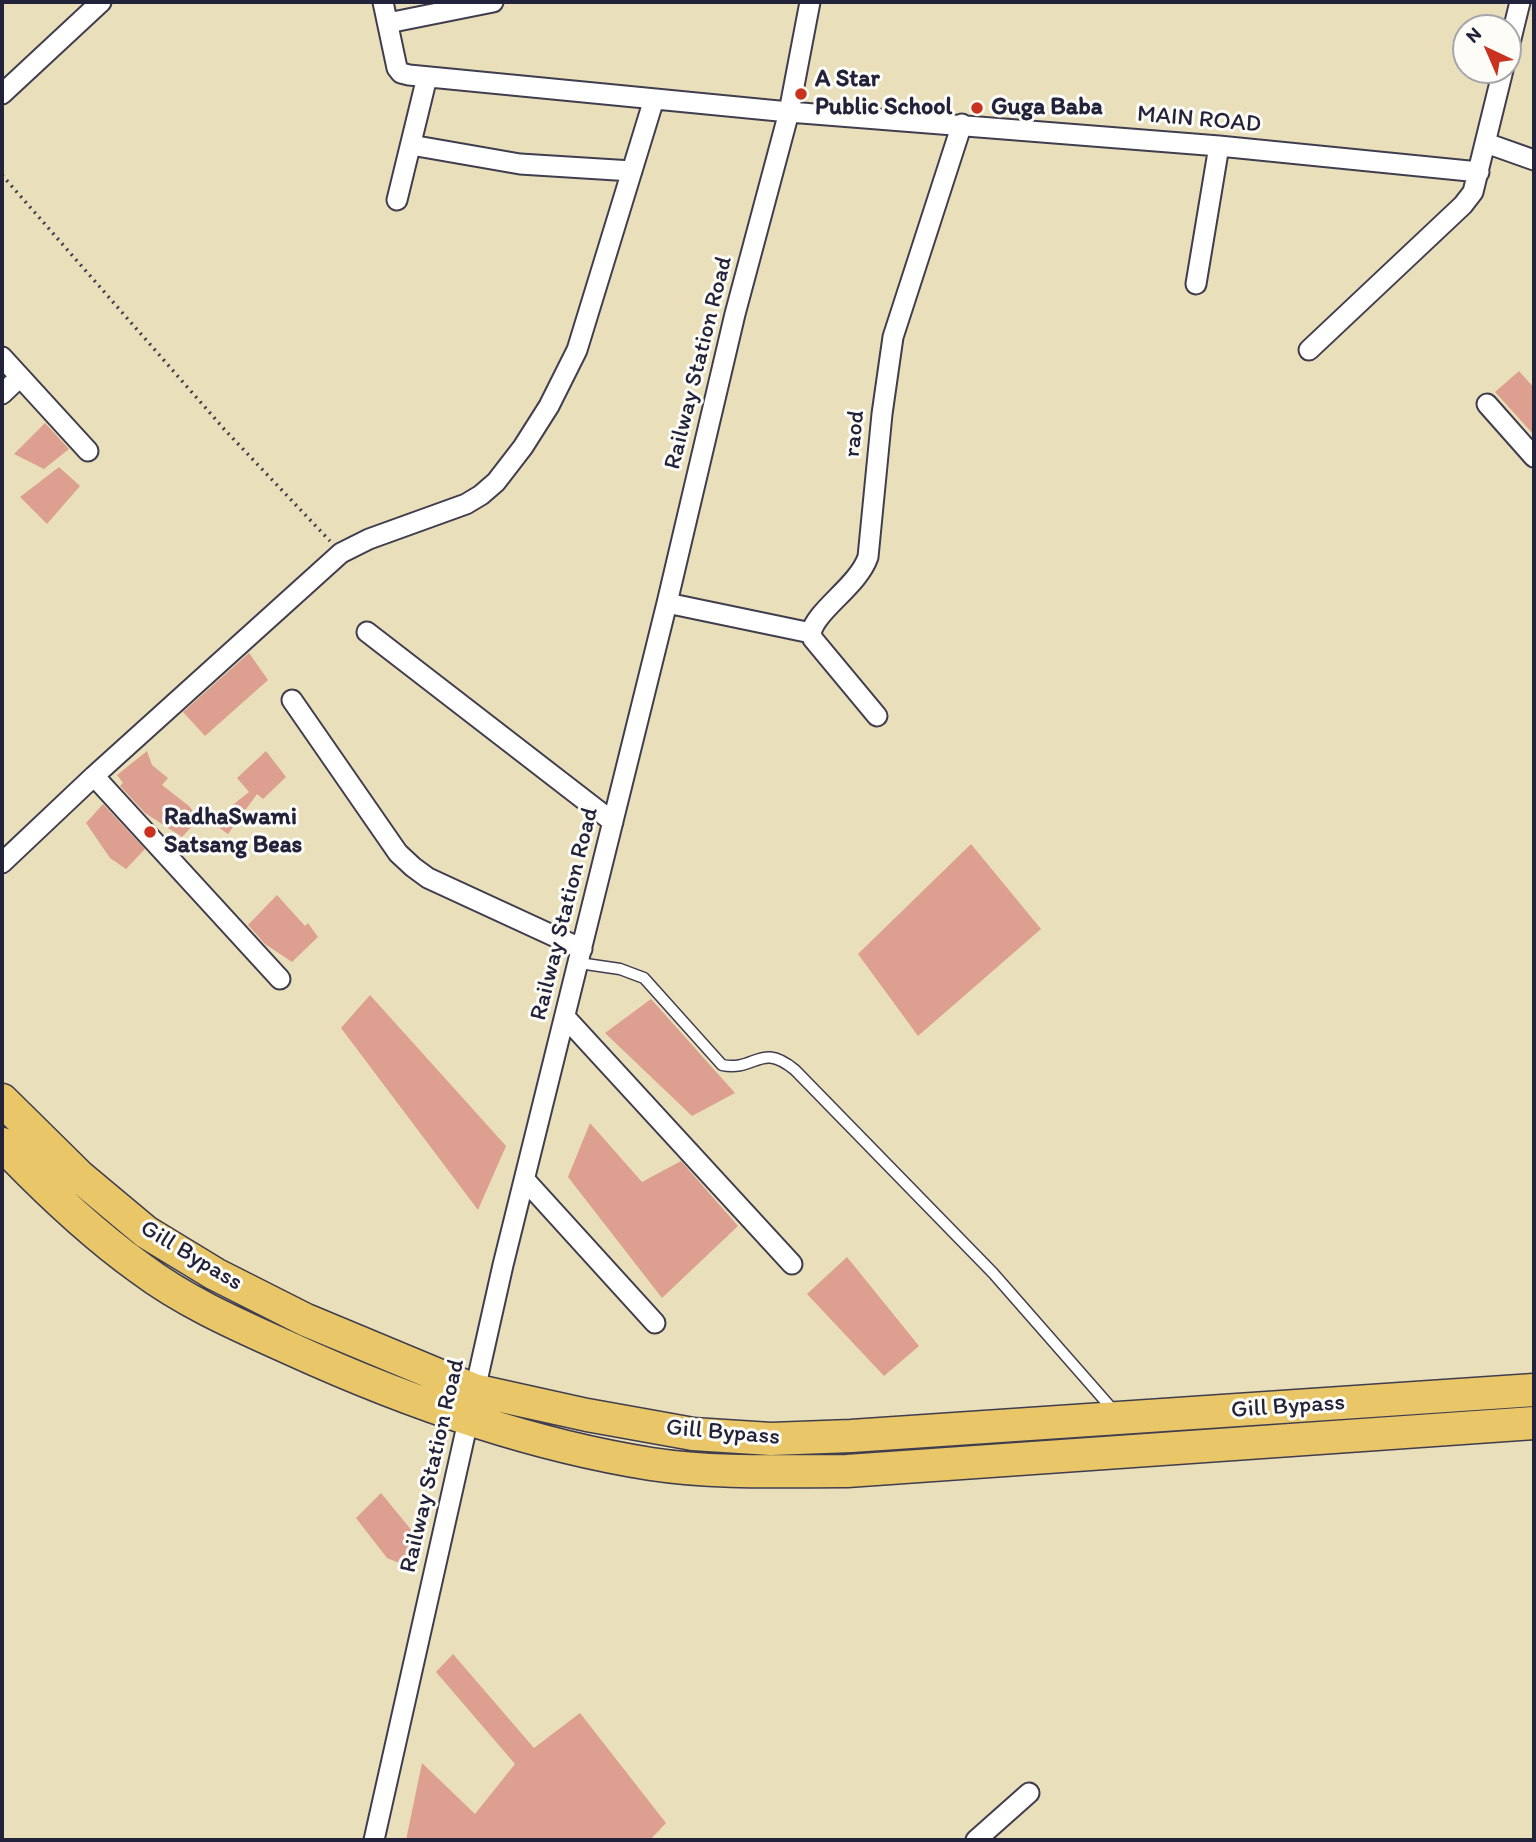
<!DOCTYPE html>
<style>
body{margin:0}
#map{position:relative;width:1536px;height:1842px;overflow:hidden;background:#e9dfba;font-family:Itim,sans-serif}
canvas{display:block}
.frame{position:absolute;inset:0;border:4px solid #22223b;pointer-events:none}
.north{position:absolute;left:1452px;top:14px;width:70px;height:70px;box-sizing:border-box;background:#fdfcf7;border:2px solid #a5a5ac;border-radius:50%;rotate:316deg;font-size:19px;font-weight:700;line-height:28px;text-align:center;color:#22223b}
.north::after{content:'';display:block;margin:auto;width:24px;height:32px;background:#c8321e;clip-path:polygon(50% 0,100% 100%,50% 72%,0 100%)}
</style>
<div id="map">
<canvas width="1536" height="1842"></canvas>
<div class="frame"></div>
<div class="north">N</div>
</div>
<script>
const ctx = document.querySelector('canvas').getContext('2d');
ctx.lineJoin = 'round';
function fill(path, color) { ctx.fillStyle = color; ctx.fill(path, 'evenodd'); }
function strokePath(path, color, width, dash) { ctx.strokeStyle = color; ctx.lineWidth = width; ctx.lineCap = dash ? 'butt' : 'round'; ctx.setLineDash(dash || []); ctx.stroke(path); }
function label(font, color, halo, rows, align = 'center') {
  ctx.font = font + ' Itim,sans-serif'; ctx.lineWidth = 6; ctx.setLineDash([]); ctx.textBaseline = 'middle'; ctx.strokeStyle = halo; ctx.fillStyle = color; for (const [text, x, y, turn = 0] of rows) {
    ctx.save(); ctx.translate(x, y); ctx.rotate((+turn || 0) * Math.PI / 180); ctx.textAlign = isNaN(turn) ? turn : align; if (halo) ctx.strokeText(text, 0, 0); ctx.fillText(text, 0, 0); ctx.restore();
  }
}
const building = new Path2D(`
 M1519 371 1534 388V435L1495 392Z
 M45 423 69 449 44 469 14 454Z
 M59 467 80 486 47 524 20 497Z
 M249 653 268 680 205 736 183 712Z
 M147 751 152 765 168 778 162 785 189 806 199 819 182 837 145 813 120 786 123 783 117 775Z
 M266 751 286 777 263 799 257 794 228 834 211 822 249 792 237 778Z
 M103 804 145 849 126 869 110 858 86 823Z
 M971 844 1041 929 918 1036 858 954Z
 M277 895 305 926 308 923 318 937 292 962 265 944 248 925Z
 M370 995 506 1146 478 1210 341 1028Z
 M651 999 735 1093 692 1116 605 1033Z
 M590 1123 642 1182 681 1161 738 1226 662 1298 568 1177Z
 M847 1257 919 1346 884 1376 807 1294Z
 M381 1493 413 1532 414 1569 387 1558 356 1518Z
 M453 1654 534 1748 580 1713 666 1823 650 1840H406L422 1763 475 1814 515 1764 436 1672Z`);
const path = new Path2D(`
 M2 175 224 429 330 541`);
const lane = new Path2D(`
 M579 963 620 969 644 978 722 1065C756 1072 760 1041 795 1070L993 1273 1114 1411`);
const street = new Path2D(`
 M383 2 397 68 401 73 409 75 789 112 1219 146 1479 172
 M388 23 493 2
 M1508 51 1520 2
 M2 94 101 2
 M1486 143 1534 160
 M411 145 520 164 632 171
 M397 200 427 77
 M1196 284 1219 146
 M1309 350 1463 205 1473 192 1503 70
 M2 357 88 451
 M2 394 20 377
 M1487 404 1534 457
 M667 603 811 633
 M367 632 613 822
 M292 700 398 853 413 867 428 878 582 949
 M877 716 813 639 811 633C816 610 858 586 868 557L882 414 893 337 962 124
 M94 776 280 979
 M2 863 94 776 341 553 369 539 466 504 481 495 496 482 523 447 549 406 577 350 654 99
 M565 1017 792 1264
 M525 1180 655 1323
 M374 1840 503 1265 667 603 735 314 789 112 810 2
 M976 1840 1029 1793`);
const primary = new Path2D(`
 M2 1100 79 1176 146 1232 215 1274 306 1320 474 1390 587 1415 693 1434 771 1439 851 1436 1534 1390
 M2 1144C45 1189 90 1232 140 1268 185 1302 238 1325 289 1348 405 1401 525 1444 651 1464 716 1474 782 1471 847 1471L1534 1423`);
const markers = [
 [801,94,7,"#c8321e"],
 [977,108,7,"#c8321e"],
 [150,832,7,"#c8321e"]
];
const poiNames = [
 ["A Star",815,80],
 ["Public School",815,108],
 ["Guga Baba",991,108],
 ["RadhaSwami",164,818],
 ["Satsang Beas",164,846]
];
const streetNames = [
 ["MAIN ROAD",1199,120,5],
 ["Railway Station Road",699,363,-76],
 ["raod",855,434,-84],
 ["Railway Station Road",565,914,-76],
 ["Gill Bypass",191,1256,31],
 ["Gill Bypass",1288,1407,-4],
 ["Gill Bypass",723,1433,5],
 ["Railway Station Road",433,1466,-77]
];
fill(building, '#dda090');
strokePath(lane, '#403e4e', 13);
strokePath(street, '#403e4e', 23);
strokePath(primary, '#403e4e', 35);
strokePath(path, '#403e4e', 3.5, [2, 5]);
strokePath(lane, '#fff', 10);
strokePath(street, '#fff', 19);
strokePath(primary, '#e9c769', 32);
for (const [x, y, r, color] of markers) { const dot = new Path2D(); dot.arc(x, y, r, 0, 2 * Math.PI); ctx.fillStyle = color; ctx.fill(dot); strokePath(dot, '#fdfcf7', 2.5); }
label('bold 24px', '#22223b', '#fdfcf7', poiNames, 'left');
label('24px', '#22223b', '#fdfcf7', streetNames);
</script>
